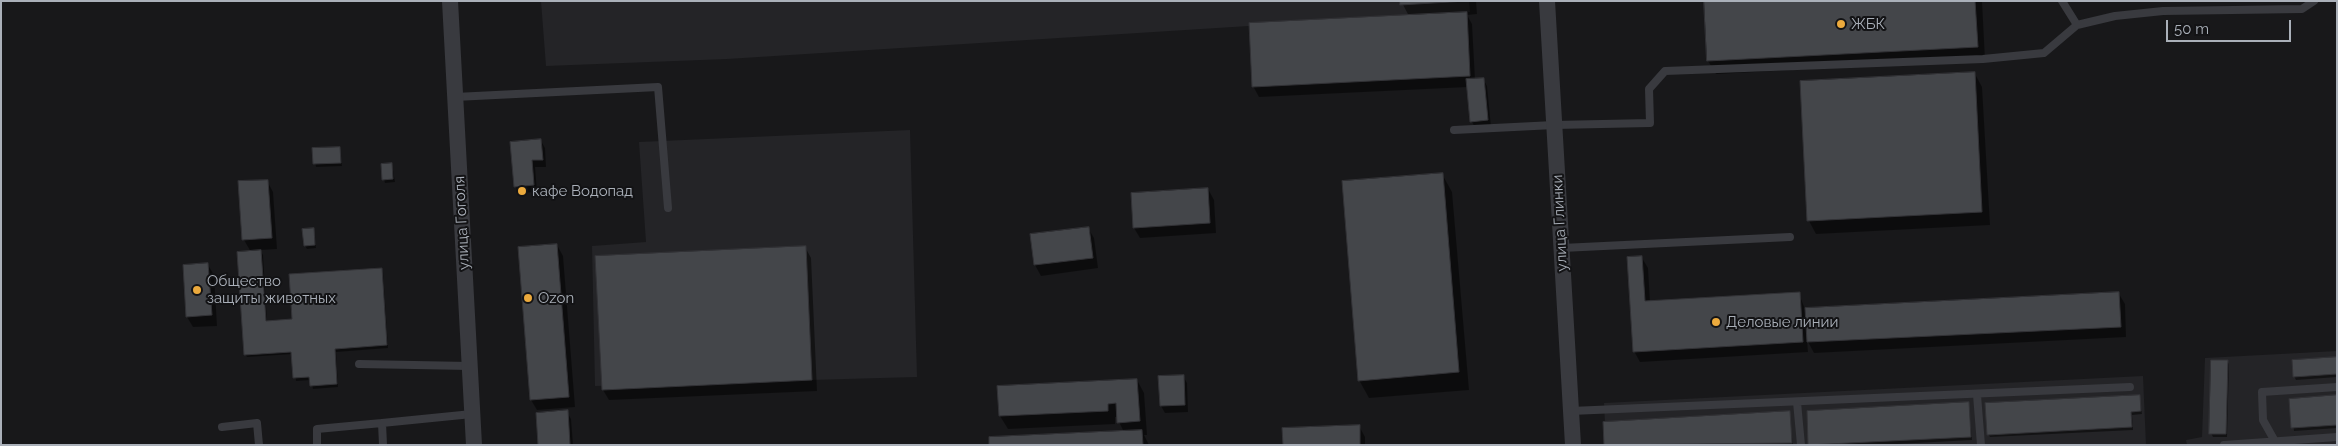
<!DOCTYPE html>
<meta charset="utf-8">
<style>
body{margin:0}
#map{position:relative;width:2338px;height:446px;overflow:hidden;background:#18181a;font-family:Raleway,sans-serif}
canvas{display:block}
.frame{position:absolute;inset:0;border:2px solid #aab0b9;pointer-events:none}
.scale{position:absolute;left:2166px;top:20px;width:125px;height:22px;box-sizing:border-box;border:2px solid #aab0b9;border-top:0;padding-left:6px;font-size:15px;line-height:18px;white-space:nowrap;color:#aab0b9;-webkit-text-stroke:4px #131315;paint-order:stroke}
</style>
<div id="map">
<canvas width="2338" height="446"></canvas>
<div class="frame"></div>
<div class="scale">50 m</div>
</div>
<script>
const ctx = document.querySelector('canvas').getContext('2d');
ctx.lineJoin = 'round';
function fill(path, color) { ctx.fillStyle = color; ctx.fill(path, 'evenodd'); }
function strokePath(path, color, width, dash) { ctx.strokeStyle = color; ctx.lineWidth = width; ctx.lineCap = dash ? 'butt' : 'round'; ctx.setLineDash(dash || []); ctx.stroke(path); }
function label(font, color, halo, rows, align = 'center') {
  ctx.font = font + ' Raleway,sans-serif'; ctx.lineWidth = 4; ctx.setLineDash([]); ctx.textBaseline = 'middle'; ctx.strokeStyle = halo; ctx.fillStyle = color; for (const [text, x, y, turn = 0] of rows) {
    ctx.save(); ctx.translate(x, y); ctx.rotate((+turn || 0) * Math.PI / 180); ctx.textAlign = isNaN(turn) ? turn : align; if (halo) ctx.strokeText(text, 0, 0); ctx.fillText(text, 0, 0); ctx.restore();
  }
}
const built = new Path2D(`
 M541 1H1469L1470 12 727 59 546 66Z
 M910 130 917 377 595 386 592 246 646 242 639 142Z
 M2337 351V445H2187L2186 440 2202 437 2205 358Z
 M2143 376 2146 445H1606L1604 403Z`);
const shadow = new Path2D(`
 M1401 1H1476L1477 14 1467 15 1472 24 1475 80 1483 79 1487 86 1491 127 1476 129 1472 122 1468 87 1259 97 1253 86 1409 16Z
 M1705 1H1982L1985 60 1716 74 1708 61Z
 M1975 74 1982 87 1990 225 1816 234 1809 221Z
 M541 141 545 148 546 167H535L537 192 519 193 515 186Z
 M339 148 342 166 316 167 313 150Z
 M392 164 395 182 385 183 384 179Z
 M1442 174 1452 192 1469 390 1369 398 1359 380Z
 M267 181 273 192 277 249 260 250 263 255 267 322 294 320 381 269 383 272 388 348 336 352 338 387 313 389 311 380 296 381 293 354 247 357 245 354 251 252 244 240 240 183Z
 M1208 189 1214 200 1216 233 1140 238 1134 228Z
 M1088 228 1094 238 1098 268 1041 276 1035 265 1031 235Z
 M313 230 316 248 307 249 305 246Z
 M557 245 563 256 575 407 537 410 531 400Z
 M805 247 811 258 817 391 609 400 603 390Z
 M1642 258 1648 268 1650 302 1799 294 1805 309 2119 294 2125 304 2126 337 1814 353 1807 340 1808 352 1640 362 1634 351Z
 M208 265 214 275 217 326 193 327 187 317Z
 M2337 358V377L2296 380 2294 376Z
 M2227 361 2229 364 2227 437H2213L2211 433Z
 M1183 376 1187 383 1188 412 1165 413 1161 406Z
 M1137 380 1144 393 1147 435H1144L1149 445H990L1124 432 1119 422 1118 417H1115V424L1008 429 1000 416Z
 M2139 396 2142 414 2132 415 2133 430 1990 437 1988 434Z
 M2337 397V428L2294 431 2290 400Z
 M1969 404 1972 440 1878 445H1810Z
 M567 412 571 419 573 445H539Z
 M1789 413 1793 445H1605Z
 M1359 426 1365 437V445H1284Z`);
const building = new Path2D(`
 M1400 1H1466L1400 5Z
 M1704 1H1975L1978 47 1707 61Z
 M1467 12 1470 76 1252 87 1249 23Z
 M1975 72 1982 212 1807 221 1800 81Z
 M1484 78 1488 120 1470 122 1466 79Z
 M541 139 543 160H532L534 185 514 187 510 142Z
 M340 147 341 163 313 164 312 148Z
 M392 163 393 179 382 180 381 164Z
 M1443 173 1459 372 1358 381 1342 181Z
 M268 180 272 238 242 240 238 181Z
 M1208 188 1210 223 1133 228 1131 193Z
 M1089 227 1093 258 1034 265 1030 234Z
 M314 228 315 245 304 246 302 229Z
 M557 244 569 397 530 400 518 247Z
 M806 246 812 380 602 390 595 256Z
 M261 250 266 321 292 319 289 274 382 268 387 345 335 349 337 384 310 386 309 377 293 378 291 352 244 355 237 252Z
 M1642 256 1645 301 1800 292 1803 342 1633 352 1627 257Z
 M208 263 212 315 186 317 183 265Z
 M2119 292 2121 327 1807 342 1805 308Z
 M2337 357V374L2293 377 2292 360Z
 M2211 360H2228L2226 434H2209Z
 M1184 375 1185 405 1160 406 1158 376Z
 M1137 379 1140 421 1117 423 1116 403 1108 404V411L999 416 997 386Z
 M2140 395 2141 411 2131 412 2132 427 1987 435 1985 403Z
 M2337 395V425L2291 428 2289 399Z
 M1969 402 1971 437 1808 445 1807 411Z
 M568 410 570 445H538L536 413Z
 M1790 411 1792 443 1604 445 1603 422Z
 M1360 425V445H1283L1282 428Z
 M1142 430 1143 445H989V437Z`);
const service = new Path2D(`
 M2062 1 2077 25
 M455 97 658 87 668 208
 M1454 130 1554 125 1650 123 1649 89 1665 71 1983 59 2044 53 2077 25 2115 16 2163 11 2302 9 2314 1
 M1562 248 1790 237
 M359 364 470 366
 M1977 395 1981 445
 M1797 402 1801 445
 M1571 411 2130 387
 M222 427 257 423 259 445
 M317 445V429L382 423
 M383 445 382 423 472 414
 M2224 445 2337 437
 M2277 445 2263 420 2262 392 2337 387`);
const minor = new Path2D(`
 M450 1 474 445
 M1547 1 1573 445`);
const markers = [
 [1841,24,5,"#ecaa3d"],
 [522,191,5,"#ecaa3d"],
 [197,290,5,"#ecaa3d"],
 [528,298,5,"#ecaa3d"],
 [1716,322,5,"#ecaa3d"]
];
const poiNames = [
 ["ЖБК",1851,24],
 ["кафе Водопад",532,191],
 ["Общество",207,281],
 ["защиты животных",207,298],
 ["Ozon",538,298],
 ["Деловые линии",1726,322]
];
const streetNames = [
 ["улица Гоголя",462,223,-93],
 ["улица Глинки",1560,223,-93]
];
fill(built, '#242427');
fill(shadow, '#0007');
fill(building, '#44464a');
strokePath(building, '#323236', 1);
strokePath(service, '#393a3f', 8);
strokePath(minor, '#393a3f', 16);
for (const [x, y, r, color] of markers) { const dot = new Path2D(); dot.arc(x, y, r, 0, 2 * Math.PI); ctx.fillStyle = color; ctx.fill(dot); strokePath(dot, '#131315', 2); }
label('15px', '#aab0b9', '#131315', poiNames, 'left');
label('15px', '#aab0b9', '#131315', streetNames);
</script>
